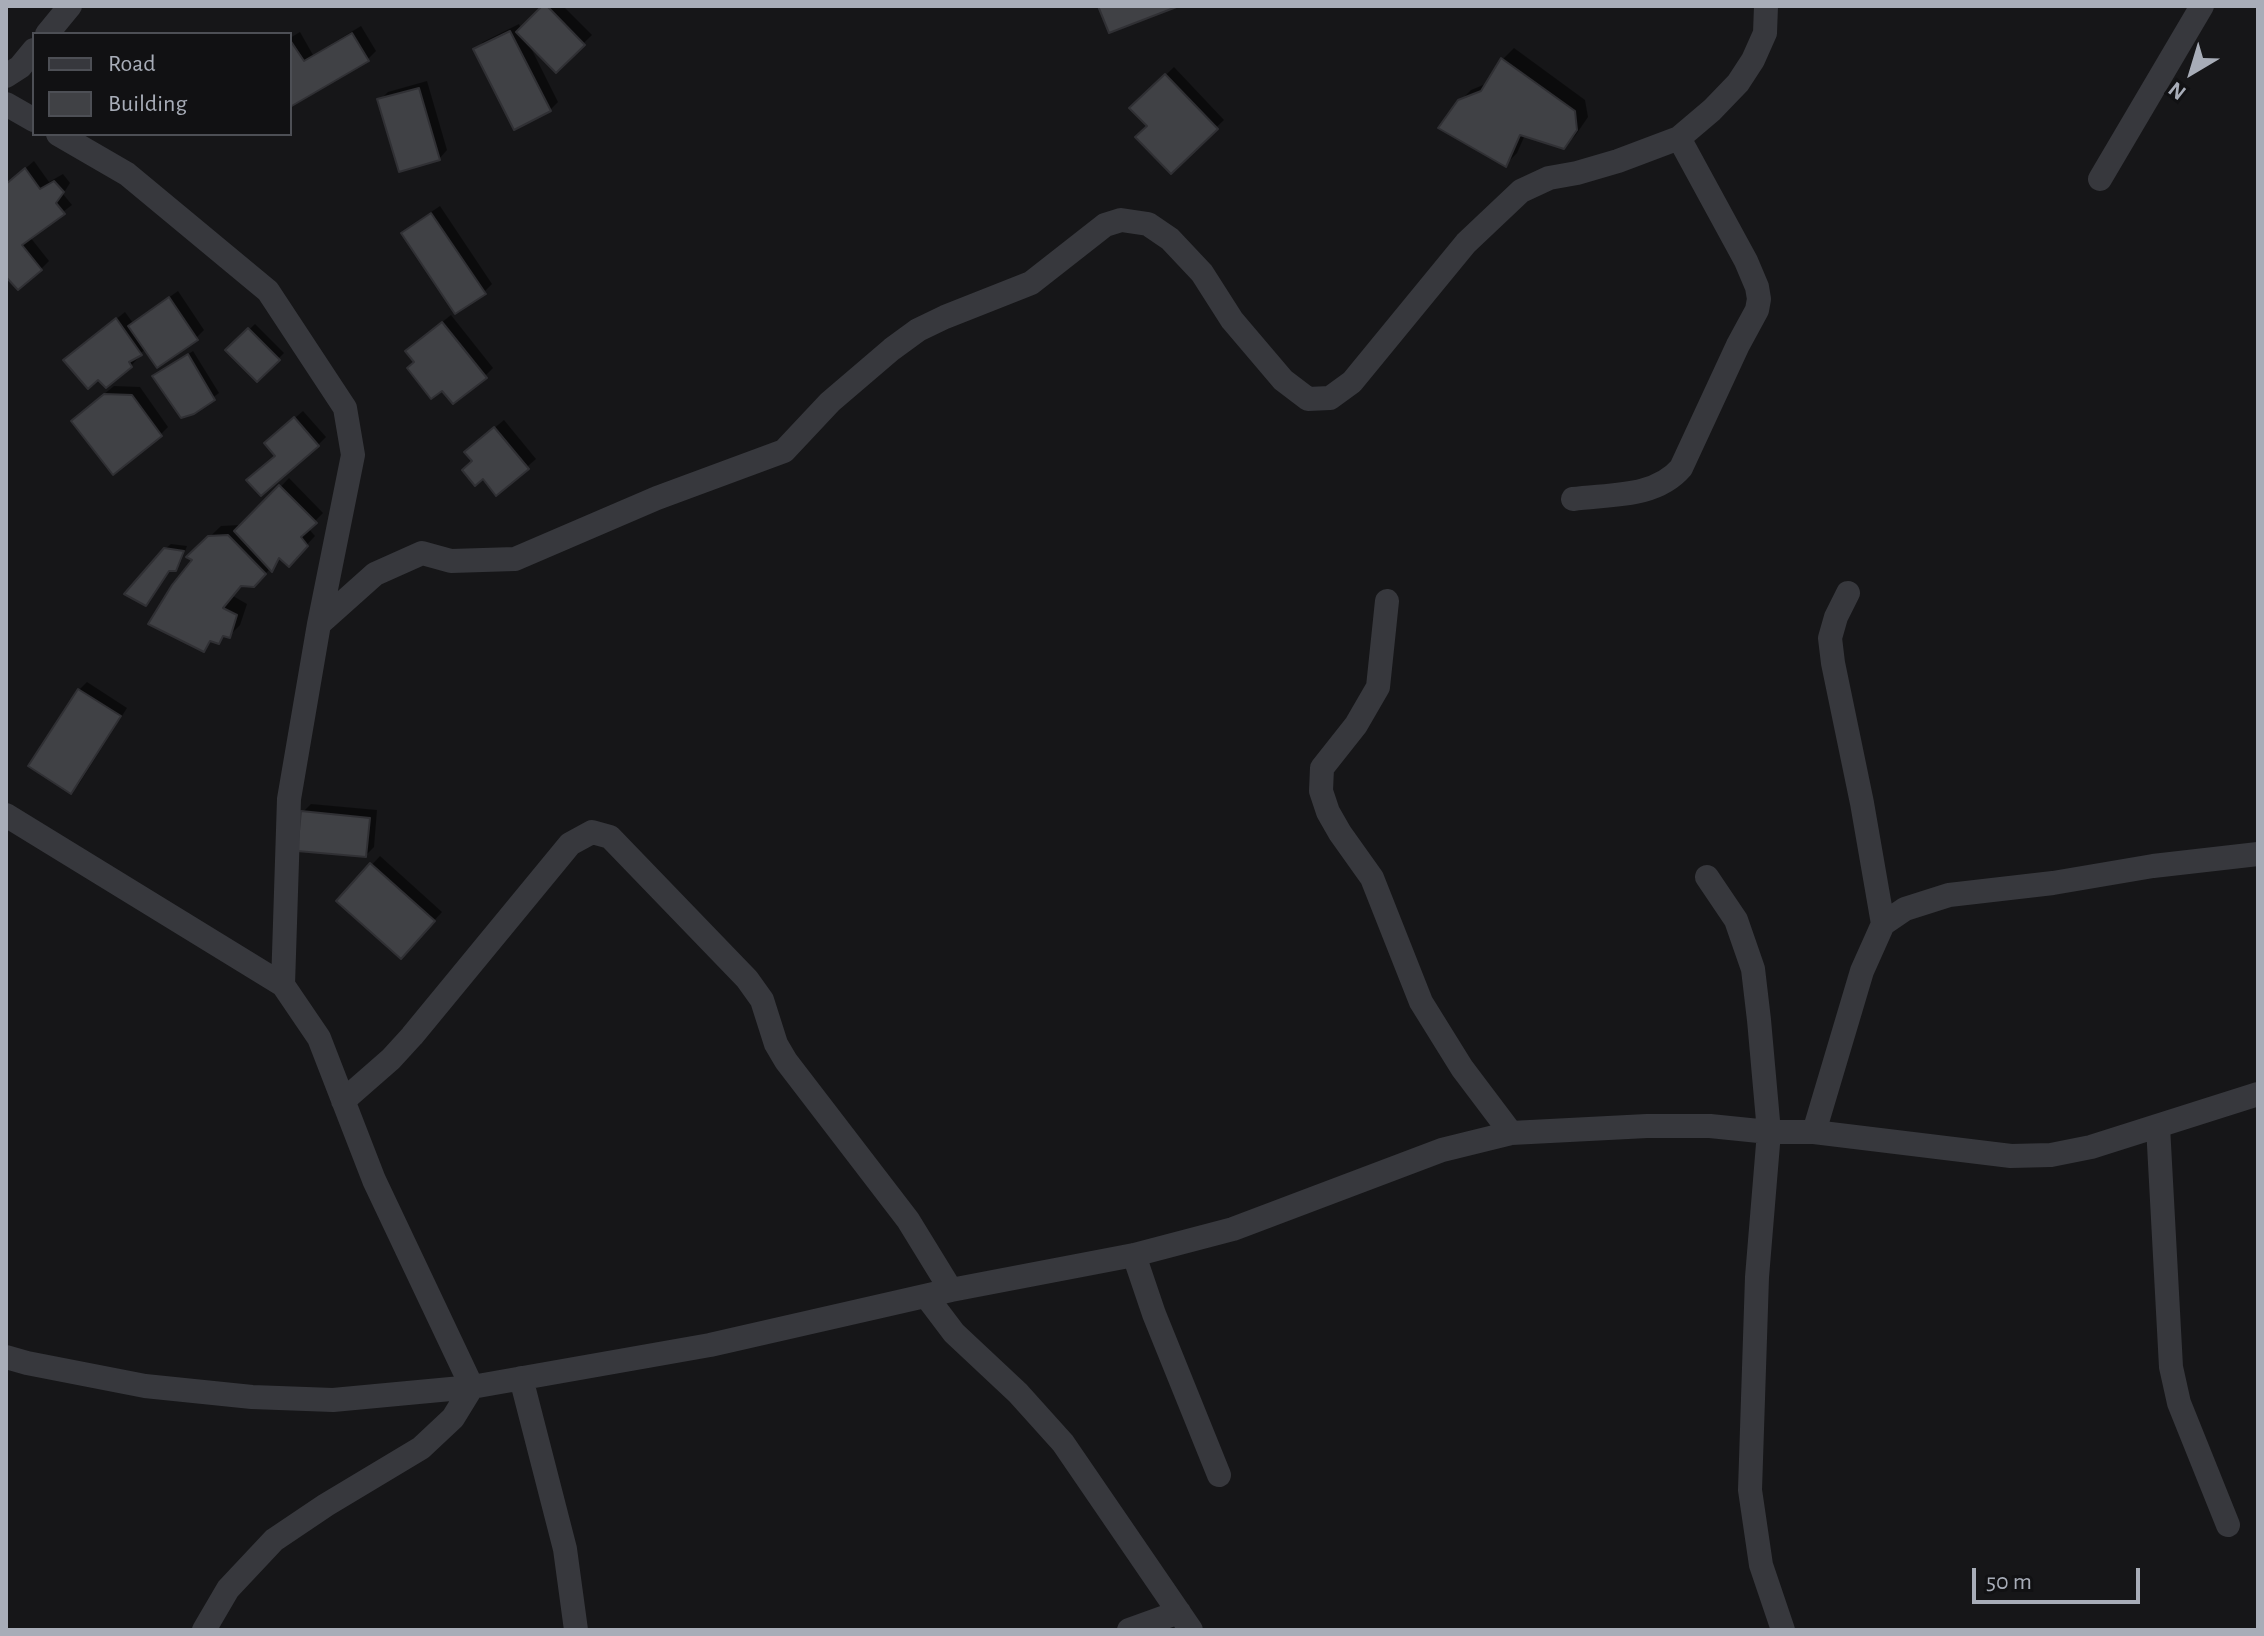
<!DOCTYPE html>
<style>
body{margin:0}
#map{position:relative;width:2264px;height:1636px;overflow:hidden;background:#161618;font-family:"Alegreya Sans",sans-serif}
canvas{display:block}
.frame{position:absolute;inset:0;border:8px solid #a8adb8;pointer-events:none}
.legend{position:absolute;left:32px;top:32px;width:260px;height:104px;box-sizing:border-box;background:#111113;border:2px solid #4d4f55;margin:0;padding:10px 14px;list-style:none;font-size:24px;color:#a8adb8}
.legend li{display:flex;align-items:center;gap:16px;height:40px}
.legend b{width:40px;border:2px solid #4d4f55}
.north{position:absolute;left:2152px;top:32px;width:80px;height:80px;-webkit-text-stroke:6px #111113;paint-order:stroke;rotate:218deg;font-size:22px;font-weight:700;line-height:32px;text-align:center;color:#a8adb8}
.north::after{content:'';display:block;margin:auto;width:28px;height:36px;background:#a8adb8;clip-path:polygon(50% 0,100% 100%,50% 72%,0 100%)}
.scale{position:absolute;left:1972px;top:1568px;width:168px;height:36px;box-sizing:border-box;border:4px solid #a8adb8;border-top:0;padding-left:10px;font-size:24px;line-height:28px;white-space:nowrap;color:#a8adb8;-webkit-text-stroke:6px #111113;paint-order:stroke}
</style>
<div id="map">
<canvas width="2264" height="1636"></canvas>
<div class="frame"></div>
<ul class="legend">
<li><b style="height:10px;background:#37383d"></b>Road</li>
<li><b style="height:22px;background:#404145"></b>Building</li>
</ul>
<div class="north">N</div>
<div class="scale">50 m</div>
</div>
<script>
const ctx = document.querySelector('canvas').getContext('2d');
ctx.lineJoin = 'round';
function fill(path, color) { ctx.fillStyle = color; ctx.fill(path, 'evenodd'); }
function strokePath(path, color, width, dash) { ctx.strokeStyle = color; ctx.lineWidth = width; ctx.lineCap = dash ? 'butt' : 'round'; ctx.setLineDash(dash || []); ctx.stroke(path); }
const shadow = new Path2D(`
 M545 6H563L592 35 556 70 528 42 558 102 550 110 475 50 483 42 519 24 521 29Z
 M361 26 376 51 368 59 290 105V38L300 32 313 55Z
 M1514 48 1585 100 1588 117 1575 136 1563 147 1525 135 1517 153 1506 164 1459 102 1471 90 1488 83 1503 59Z
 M1174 67 1224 120 1171 171 1149 126 1132 108Z
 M427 81 447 150 439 159 380 100 388 92Z
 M34 161 49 182 63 174 70 183 63 194 72 205 30 237 49 261 41 269 6 274V185Z
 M440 206 492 284 484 292 404 233 412 225Z
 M178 291 204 330 196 338 146 349 138 355 139 357 131 366 99 377 65 360 125 312 133 323Z
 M451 315 493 368 485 376 416 343Z
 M255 324 284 353 257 380 228 350Z
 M193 351 219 393 193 412 155 376Z
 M114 386 140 387 168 427 160 435 81 413Z
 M303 411 326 437 318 445 277 455 275 435Z
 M504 420 536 459 497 493 474 460 475 444Z
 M289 478 323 513 308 528 315 536 289 564 281 558 254 585 242 584 233 596 247 604 240 625 229 636 225 635 219 641 213 640 204 649 195 559 189 557 221 526 240 525 242 527Z
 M171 544 187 546 180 564 175 569 165 549Z
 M87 682 127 708 79 784 71 792 79 690Z
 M311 804 377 810 374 847 366 855 303 812Z
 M380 856 442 912 409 948 339 900Z`);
const building = new Path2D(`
 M542 6H547L585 45 556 73 516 32Z
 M1098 6H1179L1109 33Z
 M510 31 551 111 514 130 473 49Z
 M352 33 369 61 290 107V40L304 61Z
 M1501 58 1575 111 1577 130 1564 149 1520 135 1506 167 1438 128 1458 100 1481 91Z
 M1165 74 1218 129 1171 174 1135 137 1147 126 1129 108Z
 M419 88 440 160 399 172 377 99Z
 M25 168 40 189 54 181 64 192 56 203 65 214 22 245 42 270 18 290 6 277V184Z
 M431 213 486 294 455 314 401 233Z
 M169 297 198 340 157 368 128 326Z
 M116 318 142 355 129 362 132 367 106 388 98 380 88 389 63 360Z
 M442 322 487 378 453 404 442 391 431 399 407 368 414 362 405 351Z
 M248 328 280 360 257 382 225 350Z
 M188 354 215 400 194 414 181 418 152 376Z
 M104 394 132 395 162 436 113 475 71 421Z
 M294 417 319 446 261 496 246 480 275 456 264 443Z
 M494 427 529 469 496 496 483 479 475 486 462 470 472 461 464 452Z
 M279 485 317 523 301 537 308 546 289 567 279 558 272 572 234 531Z
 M228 535 266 574 254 587 241 586 223 608 237 615 230 638 223 636 219 644 210 641 204 652 148 624 172 585 192 560 186 557 208 536Z
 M164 548 184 551 176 571H169L146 606 124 594Z
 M78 689 121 716 71 794 28 766Z
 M301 811 370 818 366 857 297 851Z
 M370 863 435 921 401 959 336 901Z`);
const minor = new Path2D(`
 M47 34 70 6
 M6 76 20 67 34 50
 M6 104 34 120
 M58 134 127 174 268 291 345 408 353 455 319 624 289 799 283 985
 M2100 179 2202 6
 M1573 499C1610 494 1655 498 1681 468L1738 345 1757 310 1759 299 1757 287 1746 261 1679 138
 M1848 593 1836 617 1830 638 1833 663 1862 803 1883 924
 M1387 601 1378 687 1356 725 1322 768 1321 791 1328 812 1340 833 1372 878 1421 1002 1462 1068 1511 1133
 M319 624 375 574 422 553 451 561 515 559 657 498 784 451 830 402 892 349 918 330 945 317 1031 283 1105 225 1121 220 1148 224 1170 239 1202 273 1232 320 1283 380 1308 399 1330 398 1352 382 1466 243 1521 191 1549 178 1577 173 1618 161 1679 138 1712 110 1738 83 1753 60 1765 33 1766 6
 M6 815 283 985 319 1038 374 1180 472 1387 453 1418 421 1448 326 1505 274 1540 228 1589 204 1630
 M1707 877 1736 920 1753 969 1759 1020 1769 1132 1757 1277 1750 1490 1761 1565 1783 1630
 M343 1101 391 1059 412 1036 570 844 592 832 610 837 747 979 762 1000 776 1044 786 1061 908 1220 951 1290
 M2158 1126 2171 1367 2179 1403 2228 1525
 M1814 1132 1862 971 1883 924 1905 909 1949 895 2053 883 2153 866 2258 854
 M1134 1255 1154 1314 1219 1475
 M926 1296 954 1333 1018 1393 1063 1443 1191 1630
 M6 1357 27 1363 145 1386 252 1397 333 1400 472 1387 710 1345 951 1290 1134 1255 1233 1229 1442 1150 1511 1133 1647 1126H1710L1769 1132H1814L2011 1156 2051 1155 2091 1147 2258 1094
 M521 1378 565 1549 576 1630
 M1129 1630 1179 1612`);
fill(shadow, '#0007');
fill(building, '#404145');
strokePath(building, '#303034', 2);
strokePath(minor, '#37383d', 24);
</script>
